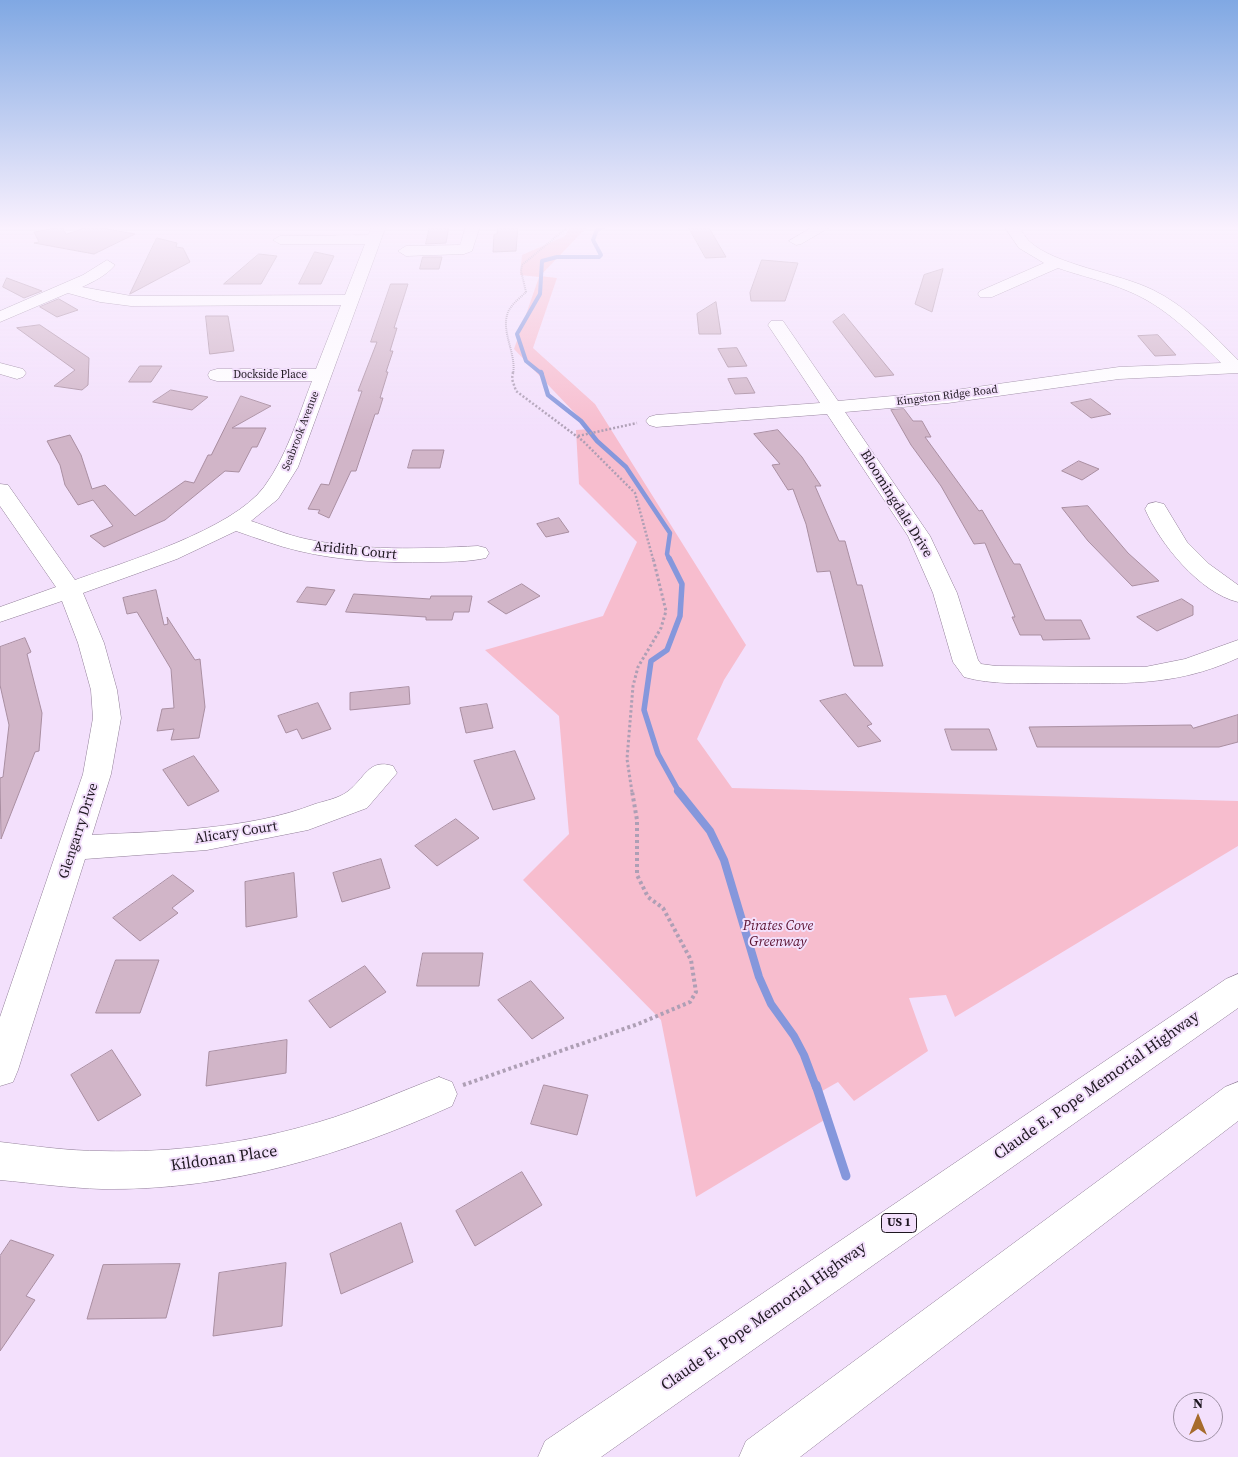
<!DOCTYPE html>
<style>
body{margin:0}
#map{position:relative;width:1238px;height:1457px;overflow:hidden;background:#f3e0fc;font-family:"Source Serif 4",serif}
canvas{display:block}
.north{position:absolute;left:1173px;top:1392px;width:50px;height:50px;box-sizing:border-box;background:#f3e0fc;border:1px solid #9e90a4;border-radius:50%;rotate:0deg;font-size:14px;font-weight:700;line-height:20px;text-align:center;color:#1e1720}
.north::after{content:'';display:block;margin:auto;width:18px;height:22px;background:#a76c2d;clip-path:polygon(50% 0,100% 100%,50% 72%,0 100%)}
</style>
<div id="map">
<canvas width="1238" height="1457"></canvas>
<div class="north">N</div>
</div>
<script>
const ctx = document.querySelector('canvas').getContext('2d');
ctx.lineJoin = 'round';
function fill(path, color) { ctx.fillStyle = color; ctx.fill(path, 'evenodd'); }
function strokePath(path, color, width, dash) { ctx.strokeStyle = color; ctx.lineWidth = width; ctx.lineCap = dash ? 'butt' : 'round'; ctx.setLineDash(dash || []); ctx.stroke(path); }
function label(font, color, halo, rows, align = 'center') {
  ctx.font = font + ' "Source Serif 4",serif'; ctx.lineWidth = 4; ctx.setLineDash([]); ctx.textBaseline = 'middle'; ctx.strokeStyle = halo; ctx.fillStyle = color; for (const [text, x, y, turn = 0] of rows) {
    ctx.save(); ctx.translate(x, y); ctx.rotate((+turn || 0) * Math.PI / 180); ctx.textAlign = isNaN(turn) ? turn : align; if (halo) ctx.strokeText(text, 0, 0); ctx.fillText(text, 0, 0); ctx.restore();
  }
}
const green = new Path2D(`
 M570 226H588L540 276 557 278 533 348 595 404 746 645 724 680 697 739 732 788 1238 801V846L955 1017 946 995 909 998 928 1051 854 1101 838 1082 822 1091 831 1116 696 1197 661 1020 523 880 569 834 559 716 485 650 603 616 637 542 579 484 576 430 590 429 514 349 539 277 520 275 522 255 565 236Z`);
const streamFar4 = new Path2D(`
 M542 374 526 361 517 334 540 294 542 261 557 257H599L601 255 593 240 597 230 606 226`);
const streamFar3 = new Path2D(`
 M541 372 548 395 581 421 597 441 626 467 670 533 667 554 669 559`);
const streamFar2 = new Path2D(`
 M669 558 682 584 680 616 667 650 651 661 644 710 658 754 679 792`);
const streamFar1 = new Path2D(`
 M678 791 710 831 724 860 759 977 771 1004 794 1036 804 1055 816 1087`);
const stream = new Path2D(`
 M816 1085 846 1176`);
const building = new Path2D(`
 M91 226 135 234 94 254 34 243 39 242 34 232 62 227 66 234Z
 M430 226H449L446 243 426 244Z
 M498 226H518L516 251 493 252 494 234H497Z
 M688 226H708L726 257 706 258Z
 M157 238 177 243 176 247 183 248 190 262 130 294Z
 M315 252 334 256 321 284H299Z
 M259 254 277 256 261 284H224Z
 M423 257H442L439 269H420Z
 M762 260 798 263 785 301H751L750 293Z
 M943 269 932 312 915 304 924 275Z
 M7 278 42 291 24 298 3 287Z
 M391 284H408L394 328H397L390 351H393L386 372H388L380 398H383L378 414H375L356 471H351L329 518 318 513 320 510 308 509 321 484 329 485 344 443 362 391H358L377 342H371Z
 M59 299 78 310 57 317 40 307Z
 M716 302 721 334H699L697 314Z
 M844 314 894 375 875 377 833 322Z
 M206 316H228L234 351 210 354Z
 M40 325 89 358 88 385 82 390 54 386 75 370 17 328Z
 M1158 335 1176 355 1155 356 1138 336Z
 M737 348 747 366 728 367 718 349Z
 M140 366H162L151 382H129Z
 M747 378 755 393 735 394 728 379Z
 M171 390 208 397 192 410 153 402Z
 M241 396 271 406 232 428H266L257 447H252L239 472 225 471 165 520 104 547 90 536 113 526 93 500 78 505 65 485 60 465 47 441 70 435 81 455 92 489 105 485 135 516 185 481 194 483 208 455H211Z
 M1091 399 1111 414 1091 418 1071 403Z
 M904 409 913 421H922L931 437H925L979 511 982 510 1014 564H1020L1045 620H1081L1090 639 1043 640 1041 635H1020L1012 617H1015L985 543 974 544 941 486 911 445 891 410Z
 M778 430 802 457 821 486H815L839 541H845L857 585H862L883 666H854L830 571 817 572 806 524 793 489 788 490 772 465 780 464 754 434Z
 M413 450H444L440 468H408Z
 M1079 461 1099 469 1082 480 1062 471Z
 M1088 506 1128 553 1159 581 1132 586 1088 541 1062 508Z
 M559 518 569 532 546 537 537 524Z
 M522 584 540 596 506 614 488 602Z
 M307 587 335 590 326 605 297 602Z
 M156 590 164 625 168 624 167 617 195 660 200 659 205 707 199 738 171 740 174 729 157 731 162 709 174 708 171 669 137 612 127 614 123 598Z
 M354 594 430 599 431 596H472L469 612H454L452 620H426V617L346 612Z
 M1182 599 1193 606V615L1157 631 1137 617Z
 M25 638 31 652 27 654 42 713 39 751 35 752 1 839 0 778 3 777 9 725 0 685V647Z
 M409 687 410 704 350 710V693Z
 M846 694 872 724 867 726 881 741 858 747 820 701Z
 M318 703 331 729 302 739 297 729 286 733 278 716Z
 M487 704 493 728 466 733 460 708Z
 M1238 715V742L1219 747H1037L1029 727 1191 725 1193 728Z
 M945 729H989L997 750H952Z
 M515 751 535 799 493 810 474 761Z
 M194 756 219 791 188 806 163 770Z
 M456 819 479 838 437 866 415 846Z
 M381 859 390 888 342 902 333 873Z
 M294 873 297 917 246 927 245 882Z
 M173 875 194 891 172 908 178 913 140 941 113 918Z
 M423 953H483L479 986H417Z
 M116 960H159L140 1013H96Z
 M365 966 386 992 330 1028 309 1001Z
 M531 981 564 1018 532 1039 498 1000Z
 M287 1040 286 1073 206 1086 209 1052Z
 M112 1050 141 1095 98 1121 71 1075Z
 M544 1085 588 1095 577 1135 531 1124Z
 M522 1172 542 1205 475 1246 456 1211Z
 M401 1223 413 1262 341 1294 330 1254Z
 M11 1240 54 1255 26 1296 35 1300 0 1351V1256Z
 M286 1263 282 1326 213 1336 219 1273Z
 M180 1264 166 1318 87 1319 103 1265Z`);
const pathFar3 = new Path2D(`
 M513 374C517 353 499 330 509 310 513 303 521 297 526 292L521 271 522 265 569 226`);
const pathFar2 = new Path2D(`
 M513 372 512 379 516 391 583 441 635 493 653 559
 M578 436 637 423`);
const pathFar1 = new Path2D(`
 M632 792 627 759 633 686 638 667 661 628 666 611 653 558`);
const path = new Path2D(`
 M463 1085 638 1024 690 1002 696 992 691 960 663 908 648 897 637 875V820L632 791`);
const minor = new Path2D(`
 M372 226H386L298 467 278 499 251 521C269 527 287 535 306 539 362 551 421 549 478 546L486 548 489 553 486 558C468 562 447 562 429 562 385 563 341 561 299 551 277 546 257 538 236 531L177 559 83 593 104 643 117 690 121 718 111 774 92 835C162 831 249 830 315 804 325 801 339 798 347 792 365 779 368 758 393 766L397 773 367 808 308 830 207 850 85 859 18 1070 13 1082 0 1086V1017L83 774 93 718 91 690 78 643 62 601 0 622V607L56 587 0 506V484L8 485 75 580C125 562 232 530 264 487 287 456 298 417 312 381H217L210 379 208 375 210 371 217 369H316L341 305 131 306 100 302 68 293 0 322V311L83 275 107 260 115 265C107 275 93 282 82 287L131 296 345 295 365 244H280L273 240 280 236 368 235Z
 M466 226H480L472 251 464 254 406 256 398 251 406 246 460 245Z
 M814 226H832L801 244 796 245 789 241Z
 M1004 226H1018C1022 231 1025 237 1029 241 1054 265 1119 273 1153 290 1186 306 1212 334 1238 360V373L1119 379 948 403 845 412 930 536 957 593 978 660 981 664 996 666 1145 667 1185 659 1238 640V658C1173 688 1120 683 1051 683 1022 683 992 685 964 677L953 662 933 593 908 536 827 414 656 427 649 425 646 421 649 417 656 415 820 403 768 325 771 321H783L838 401 948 391 1119 367 1221 363C1193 335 1165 306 1128 291 1105 281 1081 276 1058 268L992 297H980L978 294 980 291 1044 263 1019 248Z
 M0 363 23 369 26 373 23 377 17 379 0 374Z
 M1156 502 1164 504 1187 542 1209 564 1238 585V602C1200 593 1160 544 1145 509L1148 504Z
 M439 1077 452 1082 457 1094 452 1106C341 1156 225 1191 102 1189 68 1188 34 1183 0 1180V1142C34 1146 68 1151 102 1151 175 1153 249 1143 319 1122 360 1110 399 1092 439 1077Z`);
const highway = new Path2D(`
 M1238 974V1008L601 1457H538L545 1441 1226 979Z
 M1238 1082V1121L800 1457H739L746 1441 1225 1087Z`);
const farStreetnames = [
 ["Dockside Place",270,375],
 ["Kingston Ridge Road",947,396,-7],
 ["Seabrook Avenue",301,431,-69]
];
const shields = [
 [899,1223,35]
];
const shieldNames = [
 ["US 1",899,1223]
];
const streetNames = [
 ["Bloomingdale Drive",896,504,58],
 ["Aridith Court",355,551,6],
 ["Glengarry Drive",79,831,-72],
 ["Alicary Court",236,833,-9]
];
const parkNames = [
 ["Pirates Cove",778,926],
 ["Greenway",778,942]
];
const nearStreetnames = [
 ["Claude E. Pope Memorial Highway",1097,1086,-35],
 ["Kildonan Place",224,1159,-8],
 ["Claude E. Pope Memorial Highway",764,1317,-35]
];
fill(green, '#f7bdce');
strokePath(streamFar4, '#8597dc', 4);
strokePath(streamFar3, '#8597dc', 4.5);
strokePath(streamFar2, '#8597dc', 5.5);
strokePath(streamFar1, '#8597dc', 8);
strokePath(stream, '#8597dc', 9);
fill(building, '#d1b5c8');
strokePath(building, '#a98ea1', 1);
strokePath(minor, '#917f98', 1);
strokePath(highway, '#917f98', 1);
strokePath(pathFar3, '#ae9fb5', 2, [1, 1]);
strokePath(pathFar2, '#ae9fb5', 2.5, [2, 2]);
strokePath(pathFar1, '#ae9fb5', 3, [2.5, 2.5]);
strokePath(path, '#ae9fb5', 4, [3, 3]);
fill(minor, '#fff');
fill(highway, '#fff');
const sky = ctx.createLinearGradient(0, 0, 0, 430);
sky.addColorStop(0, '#80a8e3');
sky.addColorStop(0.53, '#faf1fe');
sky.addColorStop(1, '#faf1fe00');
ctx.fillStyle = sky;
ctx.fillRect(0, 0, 1238, 430);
label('11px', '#1e1720', '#f3e0fc', farStreetnames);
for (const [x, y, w] of shields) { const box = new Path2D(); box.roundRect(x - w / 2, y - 9.5, w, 19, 4); ctx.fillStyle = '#f3e0fc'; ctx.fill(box); strokePath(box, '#1e1720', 1); }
label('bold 12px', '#1e1720', null, shieldNames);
label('14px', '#1e1720', '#f3e0fc', streetNames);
label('italic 14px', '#5a1231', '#f3e0fc', parkNames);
label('16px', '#1e1720', '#f3e0fc', nearStreetnames);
</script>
